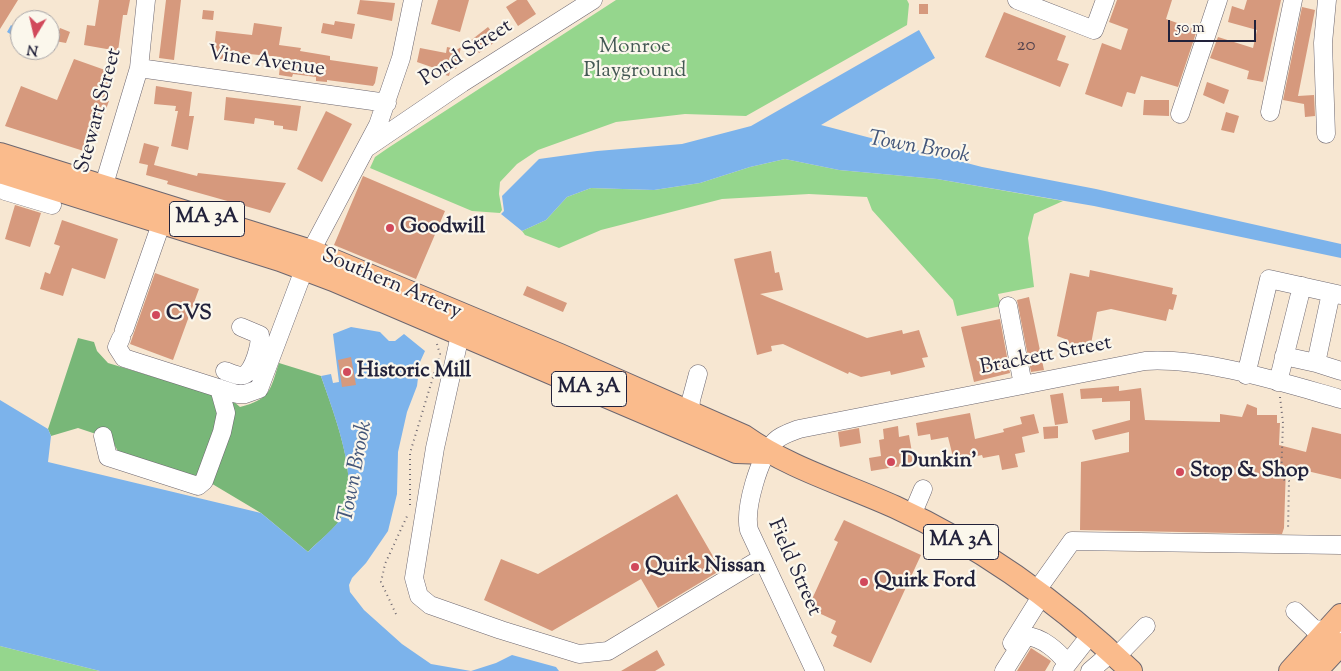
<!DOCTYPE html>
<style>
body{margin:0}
#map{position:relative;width:1341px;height:671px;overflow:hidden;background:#f7e7d2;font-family:"Sorts Mill Goudy",serif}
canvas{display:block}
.north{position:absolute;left:10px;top:10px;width:50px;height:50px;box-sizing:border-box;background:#fbf7ec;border:1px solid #a4a2a5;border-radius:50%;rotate:189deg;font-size:14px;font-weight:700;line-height:20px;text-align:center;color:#22223b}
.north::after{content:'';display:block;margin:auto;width:18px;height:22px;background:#d1495b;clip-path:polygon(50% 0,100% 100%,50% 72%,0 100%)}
.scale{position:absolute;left:1168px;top:20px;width:88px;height:22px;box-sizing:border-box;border:2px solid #22223b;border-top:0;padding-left:6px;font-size:15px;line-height:18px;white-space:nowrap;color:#22223b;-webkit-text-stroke:4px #fbf7ec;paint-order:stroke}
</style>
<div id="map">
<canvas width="1341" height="671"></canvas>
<div class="north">N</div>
<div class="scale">50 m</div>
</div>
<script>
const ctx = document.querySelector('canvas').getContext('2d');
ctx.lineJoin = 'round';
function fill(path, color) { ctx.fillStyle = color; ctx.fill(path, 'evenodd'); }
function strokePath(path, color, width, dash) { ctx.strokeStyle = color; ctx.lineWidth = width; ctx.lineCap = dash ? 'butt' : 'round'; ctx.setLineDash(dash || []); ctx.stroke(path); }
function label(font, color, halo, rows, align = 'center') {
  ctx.font = font + ' "Sorts Mill Goudy",serif'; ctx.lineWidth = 4.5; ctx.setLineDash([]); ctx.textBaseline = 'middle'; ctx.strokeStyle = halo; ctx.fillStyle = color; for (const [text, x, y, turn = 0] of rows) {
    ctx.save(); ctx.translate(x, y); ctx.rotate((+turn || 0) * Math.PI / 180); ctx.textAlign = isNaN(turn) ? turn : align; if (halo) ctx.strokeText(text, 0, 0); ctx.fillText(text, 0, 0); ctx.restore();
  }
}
const green = new Path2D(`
 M616 0H907L909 4 907 25 746 116 685 114 616 122 538 150 517 164 500 182 499 194 502 210 500 213 472 211 370 168 375 157 388 148Z
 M785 159 839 170 937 179 1063 201 1034 214 1028 238 1034 287 998 294 1001 306 957 316 953 300 872 210 867 197 809 194 722 199 601 230 559 248 525 235 522 231 546 220 567 197 591 188 654 190 700 183 750 167Z
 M0 646 100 671H0Z`);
const forest = new Path2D(`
 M78 338 94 342 97 351 108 363 233 401 240 407C271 399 270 390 279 363L321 376C333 411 361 480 343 515 336 529 318 541 308 552L261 513 209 482 123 460 111 439 78 428 51 436 48 429Z`);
const water = new Path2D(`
 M11 25 20 31V40L7 32Z
 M919 30 935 58 821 125 982 167 1096 189 1341 244V258L1094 206 937 179 839 170 785 159 750 167 700 183 654 190 591 188 567 197 546 220 522 231 501 214 504 211 502 196 539 159 597 151 682 144 751 126Z
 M351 327 380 332 389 341H395L404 334 425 351 420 362 417 386 407 412 398 452 397 494 388 531 366 563 352 578 349 585 350 592 364 610 402 644 431 664 471 671 496 663 512 655 556 667 559 671H100L0 646V400L48 429 51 436 48 462 261 513 308 552C318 541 336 528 343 515 361 480 333 412 321 376L331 374 333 383 339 382 333 334Z`);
const building = new Path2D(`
 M0 0H18L0 29Z
 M99 0H130L127 15H123L118 51 84 45 87 25 95 26Z
 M166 0H181L174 60 159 58Z
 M360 0 395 3 392 21 357 14Z
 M438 0H469L460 32 431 24Z
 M517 0H527L536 14 518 26 506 7Z
 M1117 0H1172L1166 19 1197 30 1178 87 1141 76 1135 94 1127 92 1122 107 1085 94 1102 43 1121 50 1128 29 1109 22Z
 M1247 0H1281L1263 82 1247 79 1249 71 1210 58 1218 37 1253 48 1257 30 1228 22 1232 6 1244 10Z
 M919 4H928V14H919Z
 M1302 7 1315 10 1298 96 1314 95 1315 116 1305 117 1304 104 1283 100Z
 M203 10 214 11 213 20 202 19Z
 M1004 12 1066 36 1057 60 1069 64 1060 87 985 57Z
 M335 21 355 24 352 39 321 33 323 23 334 25Z
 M254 23 282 27 279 45 301 48 300 51 330 56V60L378 67 375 83 373 86 327 80V82L316 81V77L293 74 292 77 279 75 281 57 228 52 227 60 213 58 216 31 252 35Z
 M488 27 498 40 479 53 470 41Z
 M60 28 70 32 66 43 55 41Z
 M447 47 456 49 455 51 461 47 456 69 451 68 449 76 441 74 443 66 440 70 417 62 420 48 446 53Z
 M74 59 105 70 103 74 114 78 105 100 109 101 90 153 5 126 21 86 57 100Z
 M1207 82 1229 90 1224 104 1203 95Z
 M156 86 192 92 189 116H194L188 150 171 146 178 111H175L176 106 154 104Z
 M226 97 301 106 297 131 283 129V126L274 125V121L255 118 254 124 224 120Z
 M1144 100H1169V116L1143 115Z
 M326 111 352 124 322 182 297 169Z
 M1226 112 1239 116 1234 133 1221 130Z
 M144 143 159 147 154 165 197 176 198 173 286 183 270 213 167 184 168 181 146 175 148 165 139 163Z
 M363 176 445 211 416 279 334 245Z
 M15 205 41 213 30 247 5 239Z
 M62 220 118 239 105 279 72 268 63 296 40 289 45 272 50 274 60 246 54 244Z
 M771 251 775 273 779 272 783 290 760 294 867 338 902 330 903 334 919 330 928 357 922 358 925 367 891 375 890 371 861 377 849 372 848 374 783 344 771 346 772 351 757 355 734 259Z
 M1090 270 1173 288 1172 294 1177 295 1173 310 1169 309 1166 321 1111 309 1097 312 1091 344 1083 343 1082 348 1067 345 1068 340 1057 336 1070 273 1089 277Z
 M155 273 199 289 173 360 130 344Z
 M527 286 567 303 563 312 523 295Z
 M1029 297 1044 370 1031 372 1017 300Z
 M1000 319 1010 373 974 382 961 327Z
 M351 357 356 385 342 387 338 360Z
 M1119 386V391L1141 388 1145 420 1220 422V414L1242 417 1247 404 1257 408V415H1277V423H1280L1279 445 1306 452 1312 427 1341 434V479L1286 466 1284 528 1282 534 1080 530 1081 462 1129 452V432L1095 440 1092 430 1130 420V401L1102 402V398L1081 399 1080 389Z
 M1063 393 1068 423 1055 425 1050 395Z
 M970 413 975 439 1004 432 1003 429 1022 424 1020 417 1034 414 1039 433 1022 437 1025 452 1015 454 1018 467 1002 470 999 455 983 458 982 455 954 461 948 437 931 440 930 434 918 436 916 423Z
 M898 426 899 437 909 435 914 464 871 471 869 458 881 456 879 440 884 439 883 429Z
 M1058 426V438L1044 439 1043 427Z
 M859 428 861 443 840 447 838 432Z
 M677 494 721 570 658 608 641 579 552 631 484 600 501 559 538 574Z
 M844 520 921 555 871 663 833 646 837 636 831 633 836 621 808 608 838 542 834 540Z
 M1031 648 1051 661 1045 671H1017Z
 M657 650 665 665 655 671H621Z`);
const path = new Path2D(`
 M1280 397 1283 423 1281 479 1289 481 1288 530
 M410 505V453L440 354 437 344
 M396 614 381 582 385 564 408 514`);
const minor = new Path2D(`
 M1017 0 1094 30 1105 0
 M139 68 387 103
 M1270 112 1293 0
 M1180 114 1218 0
 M1326 134 1323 43 1327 0
 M368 147 462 83 593 0
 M5 191 52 205
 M100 198 139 68 146 0
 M1331 293 1316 363 1341 371
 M1008 306 1023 385
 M124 330 161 224
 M460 335 435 448 414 578 419 596 430 605 501 630 579 654 608 651 762 558
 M121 338 117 347 124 358 237 394H245L259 389 311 251 378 125 401 58 413 0
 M1284 356 1316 363
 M225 371C231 373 239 377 244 375 254 371 260 345 260 335L241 327
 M1246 375 1269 279 1341 295
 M1278 382 1302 286
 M690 412 691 400 698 374
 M103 436 108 457 198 486 204 481 222 432 226 413 219 388
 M912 515 923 489
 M1037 590 1072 541 1341 545
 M1295 611 1314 629 1327 630 1334 637
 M1012 643 1042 595
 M1116 657 1146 626
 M815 671 749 530C744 509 759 457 775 441 781 435 791 432 799 429L1145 361C1203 357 1284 383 1341 399
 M1004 671 1026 636C1042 637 1058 651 1067 663
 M1062 671 1091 634
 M1090 671 1112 652`);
const major = new Path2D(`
 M0 154 311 251 560 355 744 436C789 468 844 484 895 507 983 547 1061 604 1131 671
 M0 172 280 260 333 280 736 452 767 453
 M1290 671 1341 615
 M1316 671 1341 644`);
const markers = [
 [390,228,5,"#d1495b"],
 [156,315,5,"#d1495b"],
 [347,372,5,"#d1495b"],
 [891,462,5,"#d1495b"],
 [1180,472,5,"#d1495b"],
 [635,567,5,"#d1495b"],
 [864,582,5,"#d1495b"]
];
const numberNames = [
 ["20",1026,47]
];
const shields = [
 [207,219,75],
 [589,389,75],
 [961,542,75]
];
const shieldNames = [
 ["MA 3A",207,219],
 ["MA 3A",589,389],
 ["MA 3A",961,542]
];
const parkNames = [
 ["Monroe",635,48],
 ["Playground",635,72]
];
const streetNames = [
 ["Pond Street",467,54,-33],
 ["Vine Avenue",266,63,8],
 ["Stewart Street",100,111,-75],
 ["Southern Artery",391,285,23],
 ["Brackett Street",1046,357,-11],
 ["Field Street",793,568,66]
];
const poiNames = [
 ["Goodwill",400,228],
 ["CVS",166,315],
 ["Historic Mill",357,372],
 ["Dunkin'",901,462],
 ["Stop & Shop",1190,472],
 ["Quirk Nissan",645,567],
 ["Quirk Ford",874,582]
];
const waterNames = [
 ["Town Brook",919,149,10],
 ["Town Brook",357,472,-79]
];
fill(green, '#95d68d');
fill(forest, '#78b778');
fill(water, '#7cb3eb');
fill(building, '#d6997d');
strokePath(minor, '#6d6770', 19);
strokePath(major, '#6d6770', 24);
strokePath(path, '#6d6770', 2, [1, 4]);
strokePath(minor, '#fff', 18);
strokePath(major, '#fabb8c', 22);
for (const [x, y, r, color] of markers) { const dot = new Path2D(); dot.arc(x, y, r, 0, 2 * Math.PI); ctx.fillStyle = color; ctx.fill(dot); strokePath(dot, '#fbf7ec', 2); }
label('19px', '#4f404c', null, numberNames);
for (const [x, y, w] of shields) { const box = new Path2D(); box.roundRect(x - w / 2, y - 17.5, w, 35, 4); ctx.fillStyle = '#fbf7ec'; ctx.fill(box); strokePath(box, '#22223b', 1); }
label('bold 20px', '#22223b', null, shieldNames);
label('21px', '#445854', '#fbf7ec', parkNames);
label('21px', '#22223b', '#fbf7ec', streetNames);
label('bold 21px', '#22223b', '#fbf7ec', poiNames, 'left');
label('italic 22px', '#425579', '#fbf7ec', waterNames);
</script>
